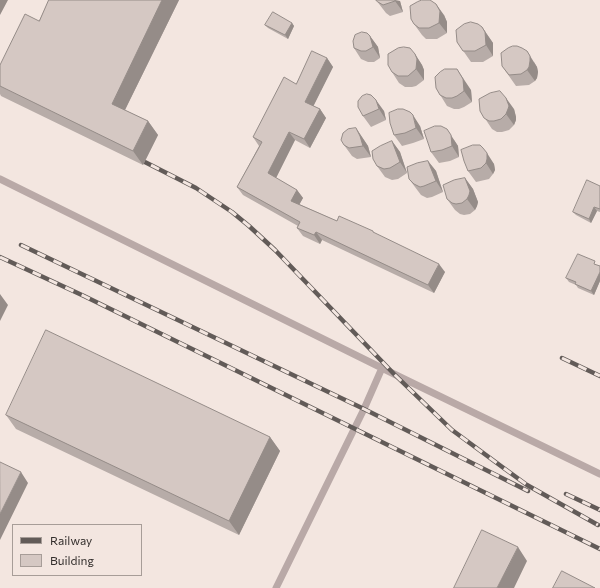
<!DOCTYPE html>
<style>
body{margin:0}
#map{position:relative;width:600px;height:588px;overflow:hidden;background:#f3e6e0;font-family:Commissioner,sans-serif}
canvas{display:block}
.legend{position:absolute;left:12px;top:524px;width:130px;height:52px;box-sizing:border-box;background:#f3e6e0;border:1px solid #a79d98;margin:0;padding:5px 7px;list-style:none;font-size:12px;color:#342f2d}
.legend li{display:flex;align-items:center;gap:8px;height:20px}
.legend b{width:20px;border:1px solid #a79d98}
</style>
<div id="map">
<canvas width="600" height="588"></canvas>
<ul class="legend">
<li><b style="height:5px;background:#625b58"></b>Railway</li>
<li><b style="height:11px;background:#d5c8c3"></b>Building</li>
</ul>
</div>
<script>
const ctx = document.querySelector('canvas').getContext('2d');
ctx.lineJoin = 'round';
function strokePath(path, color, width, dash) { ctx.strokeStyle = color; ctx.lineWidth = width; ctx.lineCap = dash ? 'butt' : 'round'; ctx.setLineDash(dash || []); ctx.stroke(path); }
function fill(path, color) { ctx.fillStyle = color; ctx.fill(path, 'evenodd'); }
const service = new Path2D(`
 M0 179 394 374 600 474
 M276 588 364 409 382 368`);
const rail = new Path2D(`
 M135 157 196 188 232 212 249 226 275 250 394 374 452 430 505 469 527 485 598 525
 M21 245 364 409 528 491
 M0 257 84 296 600 549
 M562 358 600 376
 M566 494 600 510`);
const wall = new Path2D(`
 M49 0H179L125 110 148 121 158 135 143 165 1 96 0 94V65L39 21Z
 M376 0 400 1 403 12 390 16 386 13Z
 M444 15 447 22V33L437 39H426L422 35 414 24Z
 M292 23 294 26 288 39 268 28 265 25Z
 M482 27 493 43V56L483 62H471L457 42Z
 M370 36 378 47 380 58 374 62H368L361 59 354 48Z
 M415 54 422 65 424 70V80L416 86 412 87H405L399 83 392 72Z
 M327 58 333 67 313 106 320 109 326 118 310 148 295 140 276 178 297 190 303 198 299 204 337 221 374 233 445 272 434 293 322 240 320 244 303 236 297 228 298 226 243 195 237 187 259 146 253 137 296 84Z
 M534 62 537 67 538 72 537 78 535 81 529 85 516 86 502 66Z
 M436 88 471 90 472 102 464 107 459 109H454L447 106Z
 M358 101 384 111 386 120 371 127 363 116Z
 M514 109 516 117V120L514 125 509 130 502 132H497L492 129 480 111Z
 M420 126 424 139 413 143 402 146 394 135Z
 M356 128 368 146 371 157 357 159 352 156 344 145Z
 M454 140 458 146 459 157 450 161 439 163 431 152Z
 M392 141 400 152 407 173 398 179 392 180 385 177 377 166Z
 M473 145 494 164 495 170 493 174 489 179 476 182 468 171Z
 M428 161 436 171 443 192 432 197 427 198 421 195 409 179Z
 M465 178 473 189 478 202 477 206 475 210 470 214 464 215 460 214 455 210 447 199Z
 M600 186V212L597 211 591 223 576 215 573 212Z
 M598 265 600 266V281L594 295 578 288 576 285 569 282 566 278Z
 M6 415 270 437 280 451 239 535 16 429Z`);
const shadedWall = new Path2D(`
 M0 0H8L0 15Z
 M162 0H179L121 118 112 104Z
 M395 0 400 1 403 12 395 1Z
 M436 4 444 15 447 22V33L439 23Z
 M292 23 294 26 288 39 285 35Z
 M482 27 493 43V56L486 45Z
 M370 36 378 47 380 58 373 47Z
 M527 51 537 67 538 72 537 78 535 81 527 70Z
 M415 54 422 65 424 70V80L416 69Z
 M327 58 333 67 311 111 305 102Z
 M457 69 471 90 472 102 464 91Z
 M506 98 514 109 516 117V120L514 125 506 114Z
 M376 100 384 111 386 120 379 109Z
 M320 109 326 118 310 148 304 139Z
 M413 115 420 126 424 139 416 128Z
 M148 121 158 135 143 165 133 151Z
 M356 128 368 146 371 157 363 146Z
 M447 129 458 146 459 157 452 146Z
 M289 132 295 140 274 182 268 173Z
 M392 141 400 152 407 173 400 162Z
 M487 153 494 164 495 170 493 174 486 163Z
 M428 161 436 171 443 192 436 181Z
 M465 178 473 189 478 202 477 206 475 210 467 199Z
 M297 190 303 198 297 209 291 201Z
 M594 207 597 211 591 223 589 219Z
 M316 232 322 240 320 244 314 235Z
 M439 264 445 272 434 293 428 285Z
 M600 272V281L594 295 591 291Z
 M0 294 8 305 0 321Z
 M270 437 280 451 239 535 229 521Z
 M21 472 28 483 0 540V514Z
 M518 547 527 561 514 588H497Z`);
const building = new Path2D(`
 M49 0H162L112 104 148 121 133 151 0 86V65L25 14 39 21Z
 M376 0H395V1L383 5 378 2Z
 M422 0H430L436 4 440 11 439 23 429 28H419L414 24 411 19 410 6 417 2Z
 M273 12 292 23 285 35 265 25Z
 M471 22 478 24 482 27 485 32 486 45 475 51H463L457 42 456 30 464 24Z
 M362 32 367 33 370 36 373 47 366 51H361L354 48 353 41 355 35Z
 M513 46H517L522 48 527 51 530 56V61L529 67 527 70 521 74 509 75 502 66 501 53 508 48Z
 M404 47 410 48 415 54 417 59 416 69 408 76H398L392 72 388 65V54L398 48Z
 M312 51 327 58 305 102 320 109 304 139 289 132 268 173 297 190 291 201 337 221 339 216 373 231V232L439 264 428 285 316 232 314 235 297 228 300 222 237 187 262 142 253 137 284 77 296 84Z
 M445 69H457L463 79 464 91 457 96 452 98H446L440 95 436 88 435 77 440 72Z
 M500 91 506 98 509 106 508 109 506 114 501 119 494 121H489L484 118 480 111 479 99 490 93Z
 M367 94 371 95 376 100 379 109 363 116 358 107V101L362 96Z
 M398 109H403L410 112 413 115 416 128 405 133 394 135 390 123 389 113Z
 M435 126H441L447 129 451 135 452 146 442 150 431 152 424 131Z
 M356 128 360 136 363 146 349 148 344 145 341 140 343 133 348 129Z
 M392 141 400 162 390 168 384 169 377 166 373 159 372 151 380 146Z
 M473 145H480L483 148 487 153V159L486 163 481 168 468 171 464 161 461 150Z
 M428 161 436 181 424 186 420 187 414 184 409 179 407 167 417 163Z
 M465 178 470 191 469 195 467 199 462 203 456 204 452 203 447 199 443 185 454 180Z
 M587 180 600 186V209L594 207 589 219 573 212Z
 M578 254 595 261 594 264 600 266V272L591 291 575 284 576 282 566 278Z
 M46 330 270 437 229 521 6 415Z
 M0 462 21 472 0 514Z
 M482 530 518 547 497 588H454Z
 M562 571 595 588H553Z`);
strokePath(service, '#b9a9a7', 7);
strokePath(rail, '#625b58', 4.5);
strokePath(rail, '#f3e6e0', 3, [9]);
fill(wall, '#b7aca8');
fill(shadedWall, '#958c88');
fill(building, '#d5c8c3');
strokePath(building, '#958c88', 1);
</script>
